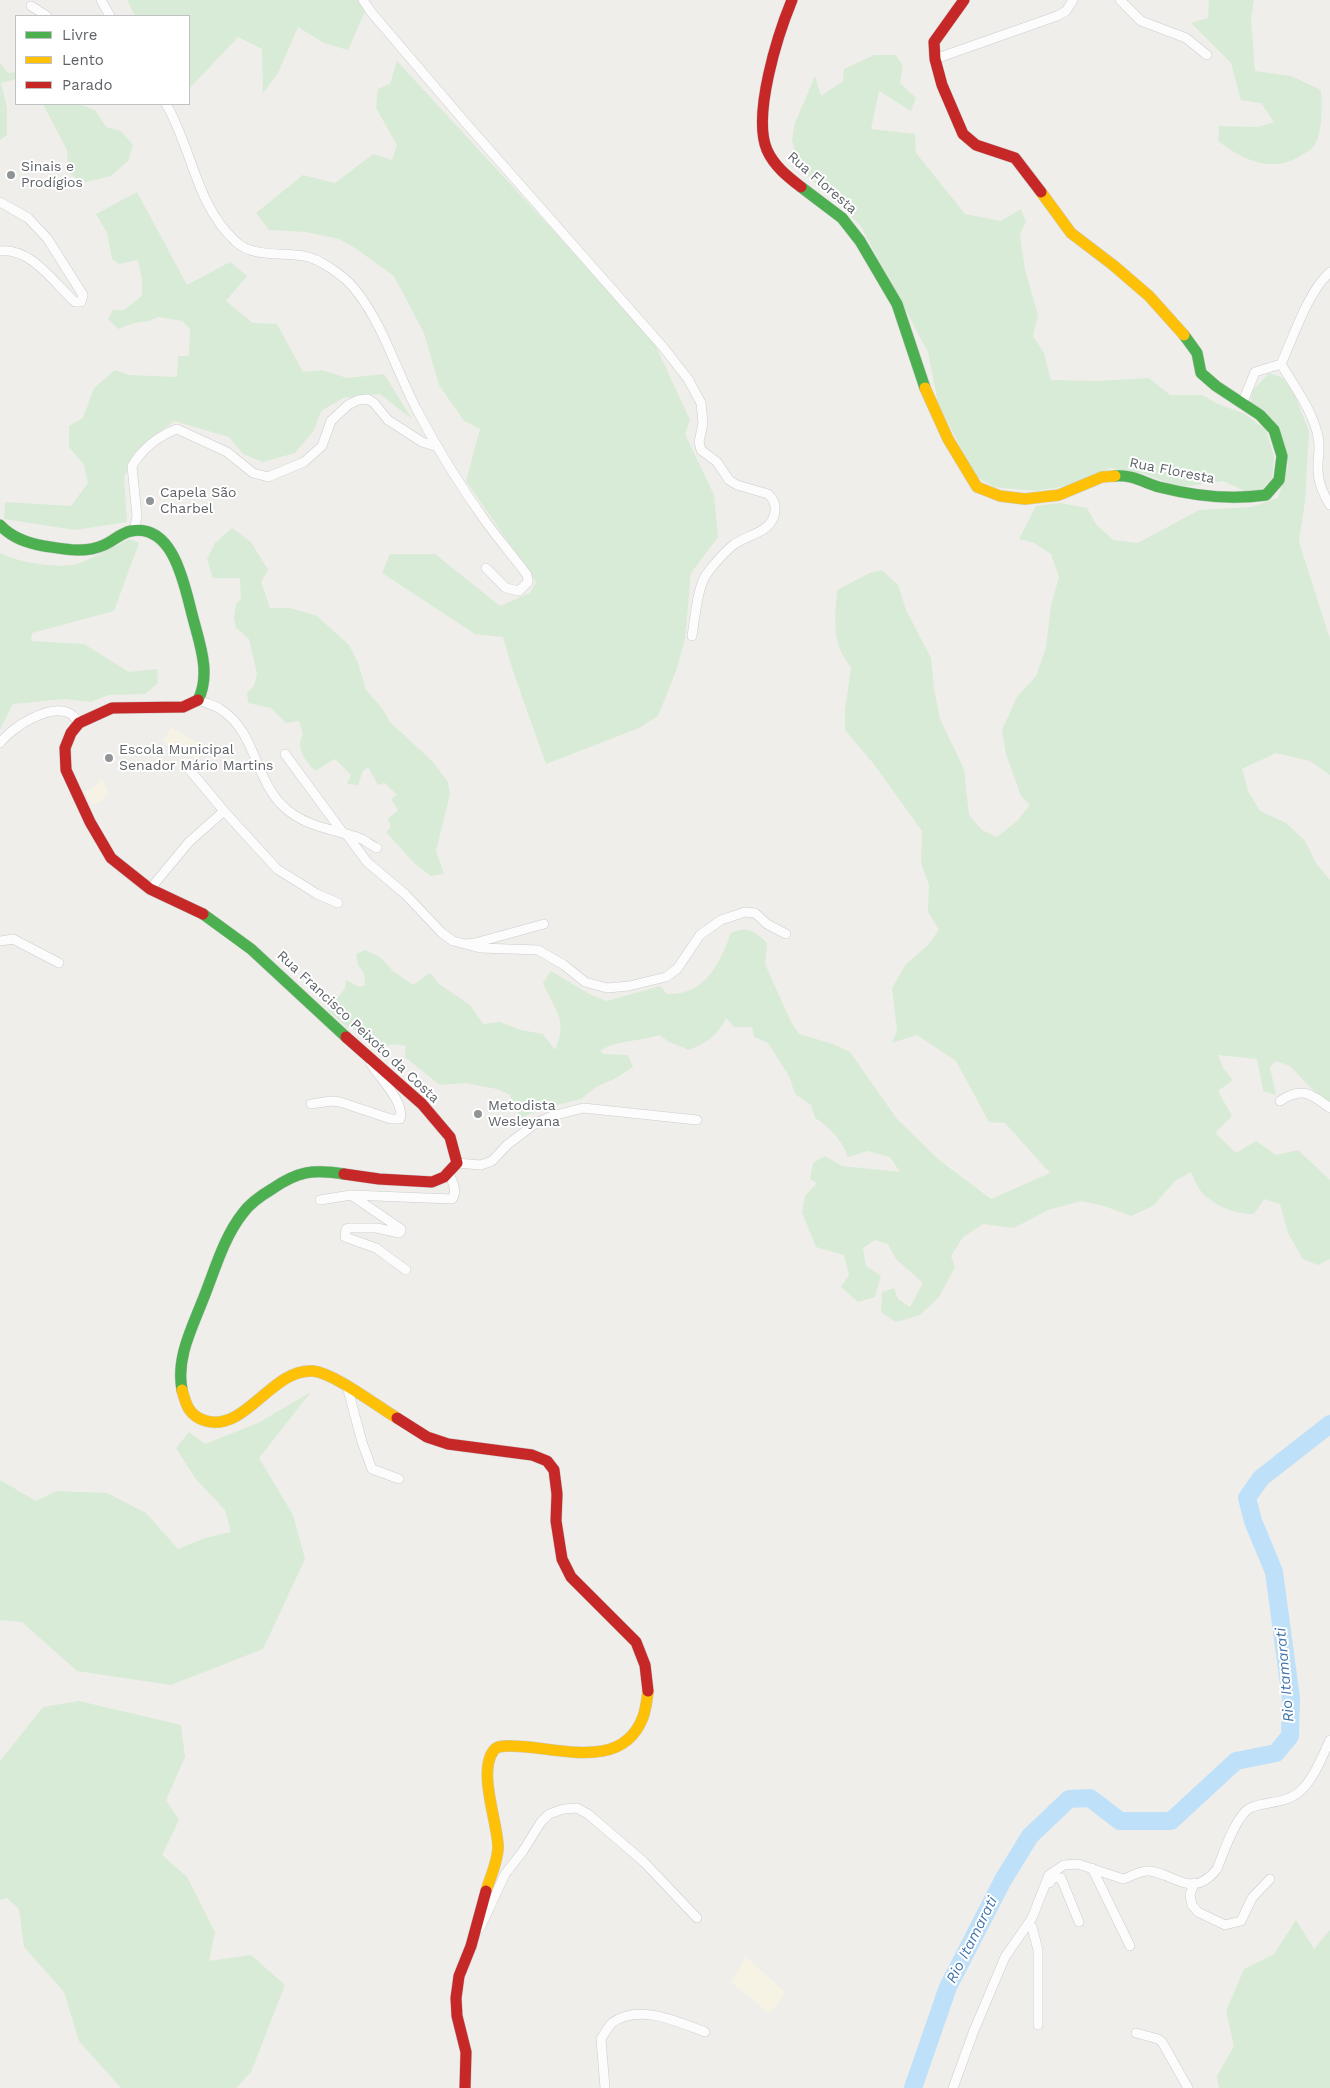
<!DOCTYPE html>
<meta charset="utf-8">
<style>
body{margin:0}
#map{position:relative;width:1330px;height:2088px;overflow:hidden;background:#efeeea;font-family:"Work Sans",sans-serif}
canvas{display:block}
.legend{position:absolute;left:15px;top:15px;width:175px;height:90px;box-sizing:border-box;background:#fff;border:1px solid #bfc1c3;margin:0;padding:6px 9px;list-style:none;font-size:15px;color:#5f6368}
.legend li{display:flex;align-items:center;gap:10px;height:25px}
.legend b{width:25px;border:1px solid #bfc1c3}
</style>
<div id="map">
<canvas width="1330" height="2088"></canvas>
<ul class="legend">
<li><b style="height:6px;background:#4caf50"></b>Livre</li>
<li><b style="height:6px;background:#ffc107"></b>Lento</li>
<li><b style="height:6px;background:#c62828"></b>Parado</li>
</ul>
</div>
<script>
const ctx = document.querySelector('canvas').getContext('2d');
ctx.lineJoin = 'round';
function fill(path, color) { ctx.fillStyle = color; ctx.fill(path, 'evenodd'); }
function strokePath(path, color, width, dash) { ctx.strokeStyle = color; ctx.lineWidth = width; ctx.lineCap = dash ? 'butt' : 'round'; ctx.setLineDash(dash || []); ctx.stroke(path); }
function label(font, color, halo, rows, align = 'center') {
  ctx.font = font + ' "Work Sans",sans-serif'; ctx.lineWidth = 4; ctx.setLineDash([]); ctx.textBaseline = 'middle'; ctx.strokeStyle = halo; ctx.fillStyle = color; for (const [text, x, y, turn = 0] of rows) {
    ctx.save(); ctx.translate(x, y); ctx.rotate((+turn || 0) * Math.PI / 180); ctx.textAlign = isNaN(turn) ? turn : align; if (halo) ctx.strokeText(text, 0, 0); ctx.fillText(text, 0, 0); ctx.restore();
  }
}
const commercial = new Path2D(`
 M171 728 203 746 197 760 163 741Z
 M102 779 109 793 104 796 105 799 92 805 85 791 95 786Z
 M746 1957 785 1992 770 2014 731 1982Z`);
const green = new Path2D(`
 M127 0H362L366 9 348 50 324 43 298 27 278 73 263 93 262 49 238 37 189 89V16H135Z
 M1209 0H1254L1251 19 1255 71 1291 76 1321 90C1322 105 1323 135 1313 147 1310 151 1304 153 1300 156 1272 174 1241 159 1218 141L1219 126 1258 127 1274 122 1261 103 1241 100 1231 63 1191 23 1208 18Z
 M874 55H896L903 66 900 83 916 98 911 111 879 91 871 129 915 134 916 153 965 214 1001 221 1021 209 1026 222 1020 234 1025 270 1038 315 1033 336 1044 353 1051 380 1096 381 1149 378 1170 395H1202L1218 404 1245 414 1266 430 1274 457 1272 478 1262 489 1247 492 1223 481 1190 486H1175L1145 474 1110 468 1077 484 1036 491 994 487 975 476 938 403 928 352 860 225 809 177 796 156 792 140 795 123 815 76 821 96 843 81 844 69Z
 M397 61 596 277 654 342 690 420 685 434 714 495 718 537 691 573 685 639 676 671 658 716 639 728 546 764 513 671 503 637 475 634 382 573 390 554H435L500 606 530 593 536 582 466 481 480 429 464 421 439 385 424 333 394 276 355 248 339 239 306 232 269 230 256 213 303 175 335 183 373 154 392 160 397 145 376 108 378 89 390 84Z
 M0 63 8 73 16 72V79L1 83 7 108V135L0 140Z
 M43 104H80L95 110 106 127 121 131 133 145 128 161 111 176 81 183 68 171 67 150Z
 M137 192 187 285 230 262 247 276 226 301 253 323 277 324 303 372 322 370 347 378 384 374 412 419 380 394 343 398 321 411 314 430 295 453 263 462 243 454 229 437 174 421 134 453 124 478 127 522 75 530 4 519 5 502 71 506 88 483 84 465 69 447V426L83 418 94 388 115 370 129 375 177 377 178 356H189L190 329 182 321 158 317 149 321 134 323 118 329 108 319 113 310H124L142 296V279L138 260 119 264 112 259 107 233 96 214Z
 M1269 373 1283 378 1295 396 1309 431 1305 501 1299 542 1330 639V775L1310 761 1276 753 1242 769 1248 791 1260 811 1286 823 1305 841 1316 863 1330 880V1102L1311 1088 1290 1066 1276 1061 1270 1067 1276 1095 1263 1091 1257 1059 1218 1055 1224 1069 1233 1080 1218 1091 1232 1116 1215 1133 1236 1153 1256 1141 1276 1155 1298 1150 1330 1180V1259L1318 1265 1303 1259 1288 1233 1280 1204 1264 1199 1254 1214C1236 1215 1212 1205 1200 1190 1196 1185 1194 1178 1191 1172L1175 1181 1153 1206 1131 1216 1104 1206 1081 1201 1048 1210 1014 1228 983 1224 963 1237 951 1256 955 1267 939 1297 920 1315 896 1322 881 1312 882 1292 894 1288 898 1299 910 1307 923 1283 896 1259 888 1244 875 1240 863 1248 866 1266 881 1276 875 1297 858 1302 841 1287 849 1275 844 1255 816 1247 802 1212 805 1196 817 1183 810 1179 813 1163 825 1156 842 1166 900 1172 890 1157 867 1151 848 1157C841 1139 831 1128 815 1118L811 1105 795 1094 789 1076 768 1043 754 1037 752 1027H734L726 1018C716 1037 708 1042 689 1050L669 1042 659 1035C642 1041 613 1041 600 1051L604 1054 628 1055 633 1067 616 1078 596 1087 581 1099 545 1108 520 1118 510 1095 497 1089 465 1083 440 1085 405 1057 406 1046 395 1044 381 1047 365 1033 347 1027 328 1011 345 988 346 980 359 987 365 985 364 973 358 965 356 954 365 950 380 957 393 971 413 985 430 973 439 984 470 1005 483 1024 500 1022 521 1030 543 1034 555 1050C569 1021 554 1009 543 983L551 971 591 995 607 1001 660 986 667 994C706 995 719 964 731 933 747 926 755 931 767 943L765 964 791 1022 799 1034 833 1044 850 1052 897 1119 939 1160 991 1199 1050 1173 1005 1123 989 1122 956 1061 917 1035 892 1043 897 1031 892 988 906 964 928 945 939 930 928 912 929 885 921 863 922 831 873 763 845 730V711L851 667C831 643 835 619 837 590L870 573 882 570 898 585 906 610 931 658 934 689 940 719 964 769 969 815 982 830 997 837 1017 821 1030 805 1021 796 1006 754 1002 730 1017 697 1036 676 1046 648 1051 605 1059 577 1051 554 1034 543 1019 539 1036 506 1060 503 1087 508 1096 524 1113 540 1138 543 1199 510 1251 507 1278 498 1288 465 1278 428 1251 403 1252 391Z
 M232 528 251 542 268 570 261 582 270 608H290L317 616 349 645 358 663 366 690 382 708 390 722 433 762 448 782 450 794 436 851 444 874 431 876 414 863 386 832 391 827 388 819 398 810 391 799 397 795 385 783 378 785 368 767 363 771 358 785 347 784 351 775 335 759 315 771C306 761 295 749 303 734L299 721 286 723 271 708 248 703 247 692 254 686 257 674 249 639 236 628 234 618 236 604 241 599 240 578H213L207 559 215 543Z
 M130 539 139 543 114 611 32 633 31 641 84 644 129 672 157 669 158 683 145 694 108 695 91 702 64 699 13 704 0 730V553C17 562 54 568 73 565 89 561 114 546 130 539Z
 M311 1392 259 1458 293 1515 305 1559 263 1649 171 1685 77 1671 22 1622 0 1620V1480L36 1501 56 1491 107 1493 146 1513 178 1549 205 1538 231 1532 225 1510 195 1478 176 1448 189 1432 205 1444 258 1423Z
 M79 1701 181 1725 185 1757 166 1800 179 1820 162 1855 187 1877 215 1932 209 1961 251 1955 285 1985 251 2072 236 2088H121L79 2041 64 1992 24 1947 19 1909 7 1898 0 1900V1761L43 1707Z
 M1296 1920 1314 1949 1330 1930V2088H1219L1217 2076 1234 2046 1226 2011 1244 1969 1274 1954Z`);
const river = new Path2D(`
 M913 2088 948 1987 1003 1880 1030 1836 1069 1799 1090 1798 1120 1821H1171L1236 1761 1276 1753 1290 1736 1291 1698 1274 1572 1253 1521 1247 1498 1261 1478 1330 1424`);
const street = new Path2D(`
 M101 0 110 16
 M363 0 371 12 464 121 663 347 688 379 701 403 703 423 699 442 701 450 717 462 729 480 737 485 768 494C773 498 776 505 775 511 773 533 747 534 732 546 723 554 713 565 706 575 697 589 695 619 692 636
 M1120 0 1141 21 1186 38 1207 55
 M31 6 47 16
 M935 59 1057 16 1066 11 1073 0
 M166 104C192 148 196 205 235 241 252 258 282 252 304 256 319 258 345 277 354 288 384 325 396 371 418 412 438 450 461 487 486 522 499 540 514 557 527 575L528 582 519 591 506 588 486 568
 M0 202 28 218 47 238 83 295 81 302H75C55 284 31 247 0 251
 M1281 364C1294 386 1310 407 1317 432 1322 449 1317 455 1318 470 1318 483 1323 494 1330 505
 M1281 364C1294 336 1307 293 1330 272
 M1242 404 1255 372 1281 364
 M134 531 137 516 132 466C143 448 158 436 177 429L227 452 253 473 268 477 304 462 322 446 331 421 348 405 358 400 368 399 374 403 388 420 422 442 438 447
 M199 700C205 703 214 705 220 709 256 731 254 779 284 807 304 826 331 829 357 837 364 839 370 845 377 848
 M0 743C12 727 51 702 71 714 74 716 76 720 79 723
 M285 754 343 833
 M188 768 224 811 277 869 317 894 338 903
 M347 835 367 862 405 894 442 933 453 941 465 944 475 943 544 924
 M150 889 189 842 224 811
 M0 941 13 939 59 963
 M465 944 480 948 538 950 564 965 585 982 607 988 629 986 666 977 677 969 700 935 721 920 745 912 755 913 767 924 786 934
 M1280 1101C1302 1086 1312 1094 1330 1108
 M311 1104 331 1101 340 1102 391 1119H400C405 1102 380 1079 371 1064
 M457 1163 481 1165 492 1161 507 1145 536 1123 552 1116 583 1108 697 1120
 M351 1195 401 1229V1231L399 1233 377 1228H349L346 1229 345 1237 376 1248 406 1270
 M320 1200 351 1195 452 1199C458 1191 453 1181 448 1173
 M347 1386 362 1442 372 1469 399 1479
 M1092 1868 1130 1946
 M1049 1883 1054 1877 1061 1878 1079 1922
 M1194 1883 1190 1895 1192 1905 1198 1912 1225 1925 1241 1921 1252 1898 1270 1879
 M1032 1927 1038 1950V2025
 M480 1928 505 1874 523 1851 541 1822 549 1814 564 1809 577 1808 588 1814 644 1862 697 1918
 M1136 2033 1158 2039 1162 2042 1188 2088
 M605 2088 601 2039C604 2034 608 2027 612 2023 638 2003 679 2022 705 2032
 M953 2088 973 2033 1005 1957 1032 1918 1049 1875 1064 1865 1078 1864 1123 1879C1131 1877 1140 1870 1149 1871 1176 1874 1192 1900 1217 1869 1223 1854 1236 1815 1250 1808 1266 1801 1283 1804 1298 1793 1313 1781 1322 1757 1330 1740`);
const fast = new Path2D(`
 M801 187 842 218 860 241 897 304 925 388
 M1115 476C1131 474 1145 483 1159 487 1194 496 1231 500 1266 495L1279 480 1282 456 1274 430 1260 415 1216 386 1201 373 1197 353 1184 335
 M0 525C12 538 27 543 44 546 64 549 84 554 104 545 113 541 121 533 131 531 175 523 185 589 193 618 200 645 211 674 198 700
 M203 914 251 949 346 1037
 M182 1390C176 1359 191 1330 202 1302 214 1273 223 1238 243 1213 250 1203 262 1195 272 1189 298 1171 313 1169 344 1174`);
const slow = new Path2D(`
 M1041 192 1071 233 1113 265 1149 296 1184 335
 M925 388 948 439 977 487 1000 496 1025 499 1059 495 1102 477 1115 476
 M182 1390C186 1405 189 1416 206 1421 246 1432 272 1368 313 1371 334 1373 377 1406 397 1418
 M486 1891C490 1878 498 1861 498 1847 498 1823 477 1771 494 1750 498 1745 506 1746 511 1746 556 1746 622 1773 643 1717 646 1709 647 1699 648 1691`);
const jam = new Path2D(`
 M792 0C778 34 752 115 767 150 774 166 788 177 801 187
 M964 0 934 42 935 59 942 85 963 134 976 145 1015 158 1041 192
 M198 700 183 707 112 708 79 723 71 733 65 748 66 770 90 822 111 858 150 889 203 914
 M344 1174 379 1179 432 1182 444 1177 457 1163 450 1137 422 1104 346 1037
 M397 1418 427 1437 448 1444 532 1455 547 1461 554 1470 557 1494 556 1521 562 1559 571 1577 636 1642 645 1665 648 1691
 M465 2088 466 2052 457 2016 456 1998 459 1976 471 1946 486 1891`);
const markers = [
 [11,175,5,"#919496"],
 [150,501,5,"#919496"],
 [109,758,5,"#919496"],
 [478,1114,5,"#919496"]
];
const poiNames = [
 ["Sinais e",21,167],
 ["Prodígios",21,183],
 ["Capela São",160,493],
 ["Charbel",160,509],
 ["Escola Municipal",119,750],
 ["Senador Mário Martins",119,766],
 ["Metodista",488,1106],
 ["Wesleyana",488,1122]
];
const streetNames = [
 ["Rua Floresta",822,183,41],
 ["Rua Floresta",1172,471,11],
 ["Rua Francisco Peixoto da Costa",358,1027,43]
];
const waterNames = [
 ["Rio Itamarati",1285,1675,-95],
 ["Rio Itamarati",972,1940,-63]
];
fill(commercial, '#f7f3e4');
fill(green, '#d8ebd6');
strokePath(river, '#bfe0f9', 18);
strokePath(street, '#cbcccc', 10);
strokePath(fast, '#cacacb', 12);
strokePath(slow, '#cacacb', 12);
strokePath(jam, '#cacacb', 12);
strokePath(street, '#fdfcfc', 9);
strokePath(fast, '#4caf50', 11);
strokePath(slow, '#ffc107', 11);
strokePath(jam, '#c62828', 11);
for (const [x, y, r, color] of markers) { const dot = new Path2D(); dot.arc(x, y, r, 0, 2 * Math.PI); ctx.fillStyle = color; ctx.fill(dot); strokePath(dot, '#fff', 2); }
label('14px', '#5f6368', '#fff', poiNames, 'left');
label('14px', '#5f6368', '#fff', streetNames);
label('italic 15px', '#4174aa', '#fff', waterNames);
</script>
